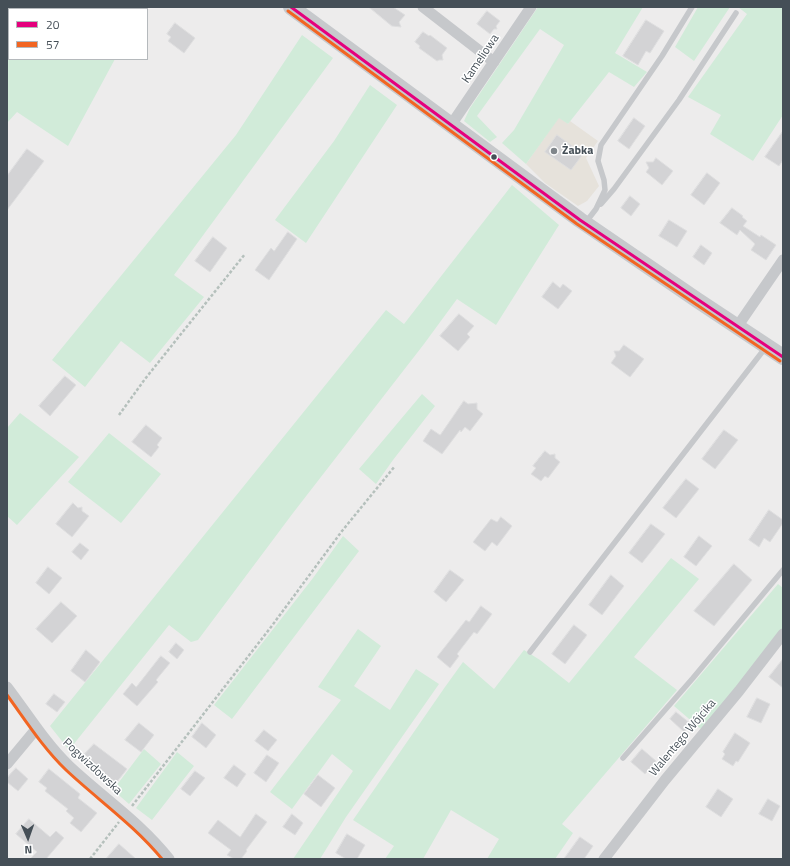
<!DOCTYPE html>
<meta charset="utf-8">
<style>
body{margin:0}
#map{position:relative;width:790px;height:866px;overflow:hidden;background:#edecec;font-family:"Titillium Web",sans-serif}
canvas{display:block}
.frame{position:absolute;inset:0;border:8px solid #454f57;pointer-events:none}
.legend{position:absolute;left:8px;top:8px;width:140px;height:52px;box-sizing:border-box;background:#fff;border:1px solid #b5b9bc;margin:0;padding:5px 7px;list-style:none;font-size:12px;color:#454f57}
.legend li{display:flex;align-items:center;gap:8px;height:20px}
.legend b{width:20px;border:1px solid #b5b9bc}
.north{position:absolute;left:8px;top:818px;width:40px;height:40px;-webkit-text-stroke:3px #fff;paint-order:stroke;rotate:178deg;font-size:11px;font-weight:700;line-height:16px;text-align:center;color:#454f57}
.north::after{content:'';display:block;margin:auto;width:14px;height:18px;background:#454f57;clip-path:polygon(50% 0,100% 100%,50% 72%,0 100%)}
</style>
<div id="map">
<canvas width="790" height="866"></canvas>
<div class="frame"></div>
<ul class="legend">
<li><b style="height:5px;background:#e5007d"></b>20</li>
<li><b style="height:5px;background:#f26522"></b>57</li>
</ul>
<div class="north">N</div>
</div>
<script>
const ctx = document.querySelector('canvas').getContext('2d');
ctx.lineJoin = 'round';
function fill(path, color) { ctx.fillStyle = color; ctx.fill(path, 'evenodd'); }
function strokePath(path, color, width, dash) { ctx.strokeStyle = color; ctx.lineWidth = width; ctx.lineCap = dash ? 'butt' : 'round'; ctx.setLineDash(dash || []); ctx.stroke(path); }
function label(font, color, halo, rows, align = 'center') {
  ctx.font = font + ' "Titillium Web",sans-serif'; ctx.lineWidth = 3; ctx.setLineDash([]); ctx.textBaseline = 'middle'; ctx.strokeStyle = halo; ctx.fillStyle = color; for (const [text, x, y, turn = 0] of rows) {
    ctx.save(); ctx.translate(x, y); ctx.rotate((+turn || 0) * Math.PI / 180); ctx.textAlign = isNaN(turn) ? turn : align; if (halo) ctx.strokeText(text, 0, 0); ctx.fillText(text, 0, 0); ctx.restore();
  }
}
const commercial = new Path2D(`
 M559 117 568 124 570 121 598 141 586 158 599 186 587 201 578 206 545 183 526 164Z`);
const green = new Path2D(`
 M20 7H143L142 9H18Z
 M538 7H643L615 53 647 72 634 87 609 72 568 124 559 118 526 164 502 143 514 130 564 45 540 29 477 116 497 137 490 142 464 121 470 108Z
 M698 7H730L694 61 675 47Z
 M738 7H783V115L753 161 710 134 721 115 688 97 747 14Z
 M9 21V59H115L68 146 17 112 7 123V24Z
 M302 35 333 58 174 275 204 297 150 363 121 341 85 387 52 360 236 135Z
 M370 85 397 105 306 243 275 220 334 141Z
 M512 185 559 225 496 325 457 299 424 344 293 513 198 640 191 642 169 625 69 750 50 726 386 310 404 324Z
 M422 394 435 406 393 460 376 484 359 469Z
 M20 413 79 457 17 525 7 516V428Z
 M109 433 161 474 121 523 68 482Z
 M343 536 359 551 232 719 214 705 313 578Z
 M671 558 699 579 634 657 677 690 562 824 573 833 555 859H487L499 839 451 810 423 859H385L394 846 353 820 445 687 463 662 494 689 524 650 540 660 569 683Z
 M778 584 783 588V628L702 730 674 706Z
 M358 629 381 646 354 686 390 710 416 669 439 684 346 817 320 859H293L353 771 332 754 292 809 270 792 341 700 318 687Z
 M144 749 161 764 129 804 113 790Z
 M177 752 194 766 152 820 136 808Z`);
const building = new Path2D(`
 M369 7H393L405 15 399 22 401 27 392 26Z
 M487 11 500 21 496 26 497 29H494L490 34 477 24Z
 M646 20 664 31 650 53 646 51 638 65 623 56Z
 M175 23 195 38 184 53 168 41 171 37 167 34Z
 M423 32 429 36 430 35 447 48 442 55 443 60H439L437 61 419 48 420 46 415 42Z
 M634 118 645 126 629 149 618 141Z
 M783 131V160L779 166 765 157Z
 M557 135 583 154 571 170 545 152Z
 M27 149 44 161 7 210V176Z
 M656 158 673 171 662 185 646 172 649 168 646 162H653Z
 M707 173 720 183 704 205 691 195Z
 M630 196 640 204 631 216 621 208Z
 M732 208 743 216 742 217 747 221 743 226 760 237 761 235 776 245 766 260 751 250 755 244 740 230 737 235 720 223Z
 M669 220 687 231 677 247 659 236Z
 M288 232 297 239 269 280 255 270 271 248 274 251Z
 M213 237 227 248 210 272 195 261Z
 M701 245 712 253 704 265 693 257Z
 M553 282 560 288 563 284 572 291 558 309 542 297Z
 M459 314 474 326 467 334 470 337 458 351 440 336Z
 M624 345 644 359 630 377 611 363 616 356 614 351H619Z
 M65 376 76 385 50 416 39 406Z
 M464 401 468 404 477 403V409L483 414 470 431 465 427 461 432 460 430 442 454 423 441 431 429 440 435Z
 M146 425 162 438 157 445 159 447 151 457 132 442Z
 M724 430 738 440 715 469 702 459Z
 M545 451 550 455 555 454V458L560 462 548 478 545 476 541 481 531 474 536 468 533 466Z
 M686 479 699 489 676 518 663 508Z
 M73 503 78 508 82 507V511L89 516 72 537 56 524Z
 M769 510 783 520V523L770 542 764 538 759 547 749 540Z
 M501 517 512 526 497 546 492 542 485 551 473 542 491 519 497 522Z
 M651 524 665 534 642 563 629 553Z
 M699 536 712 546 696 566 684 557Z
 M80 543 89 550 81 560 72 552Z
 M734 564 752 580 714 626 694 611Z
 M48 567 62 578 49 594 36 583Z
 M450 570 464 580 446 602 434 592Z
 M611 575 624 586 602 615 589 605Z
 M61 602 77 616 52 643 36 629Z
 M481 606 492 614 477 634 474 632 457 654 459 656 450 668 437 657 466 620 469 622Z
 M574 625 587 635 565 664 552 654Z
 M176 643 184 650 177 659 169 652Z
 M86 650 100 662 85 682 71 671Z
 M161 656 170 663 156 680 158 682 137 706 123 694 132 683 136 687Z
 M783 659V688L769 677Z
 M54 694 65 702 57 712 46 704Z
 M757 698 770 704 761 723 747 717Z
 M676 712 691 724 684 732 670 719Z
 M139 723 154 735 141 752 125 740Z
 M202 723 216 735 206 748 192 737Z
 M264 730 277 740 268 751 255 741Z
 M735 733 750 743 738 762 736 761 733 766 722 759 725 754 723 752Z
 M94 744 127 769 116 783 82 757Z
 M642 749 656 761 645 774 631 762Z
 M267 755 279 763 266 782 254 773Z
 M234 765 246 774 237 787 224 778Z
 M16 768 28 779 18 791 7 782V778Z
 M49 769 80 794 78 798 97 813 81 832 70 823 74 818 66 811 68 809 45 791 47 788 39 782Z
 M195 771 205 778 190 796 181 789Z
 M318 775 335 788 321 807 304 794Z
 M718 789 733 799 721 817 706 807Z
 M768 799 780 806 772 821 759 814Z
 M256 814 267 822 246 850 247 851 241 859H234L227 855 231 850 208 833 218 820 240 837Z
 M292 814 303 823 295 835 283 827Z
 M29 819 50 837 56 831 64 838 46 859H30L37 852 16 834Z
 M347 834 365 845 357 859H346L336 853Z
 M580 837 593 846 584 859H564Z
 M119 844 136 859H106Z`);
const path = new Path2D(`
 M119 415 145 379 245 254
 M132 806 271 627 342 531 395 466
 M90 859 119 822`);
const lane = new Path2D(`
 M601 204 614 189 679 100 736 13
 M586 222 596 209 605 190 604 180 598 161 601 145 662 56 692 7
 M530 652 766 347
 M623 758 693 678 783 570`);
const street = new Path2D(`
 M423 7 494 62
 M451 125 531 7
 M737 327 783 260
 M7 687C27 713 45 743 69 766 102 797 141 823 169 859
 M7 764 37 728
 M604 859 665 780 739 691 783 634`);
const secondary = new Path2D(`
 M291 7 580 220 697 300 783 357`);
const bus1 = new Path2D(`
 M291 7 580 220 783 357`);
const bus2 = new Path2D(`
 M288 11 577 224 780 361
 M7 695C26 721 43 748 66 770 98 800 134 825 162 859`);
const markers = [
 [554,151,4,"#80868b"],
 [494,157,3.5,"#454f57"]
];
const streetNames = [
 ["Kameliowa",481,59,-56],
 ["Walentego Wójcika",683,738,-50],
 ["Pogwizdowska",92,767,43]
];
const poiNames = [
 ["Żabka",562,151]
];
fill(commercial, '#e6e2db');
fill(green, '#d1ebd9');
fill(building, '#d3d3d5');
strokePath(building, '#dededf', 1);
strokePath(path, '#b5c0bc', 2.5, [3, 2]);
strokePath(lane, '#c6c8cb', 5.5);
strokePath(street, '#c6c8cb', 11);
strokePath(secondary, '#c7c9cc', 16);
strokePath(bus1, '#e5007d', 3);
strokePath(bus2, '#f26522', 3);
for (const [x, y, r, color] of markers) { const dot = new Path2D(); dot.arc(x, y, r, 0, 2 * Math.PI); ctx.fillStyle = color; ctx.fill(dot); strokePath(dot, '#fff', 1.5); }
label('12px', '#454f57', '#fff', streetNames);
label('bold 12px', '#454f57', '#fff', poiNames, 'left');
</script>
